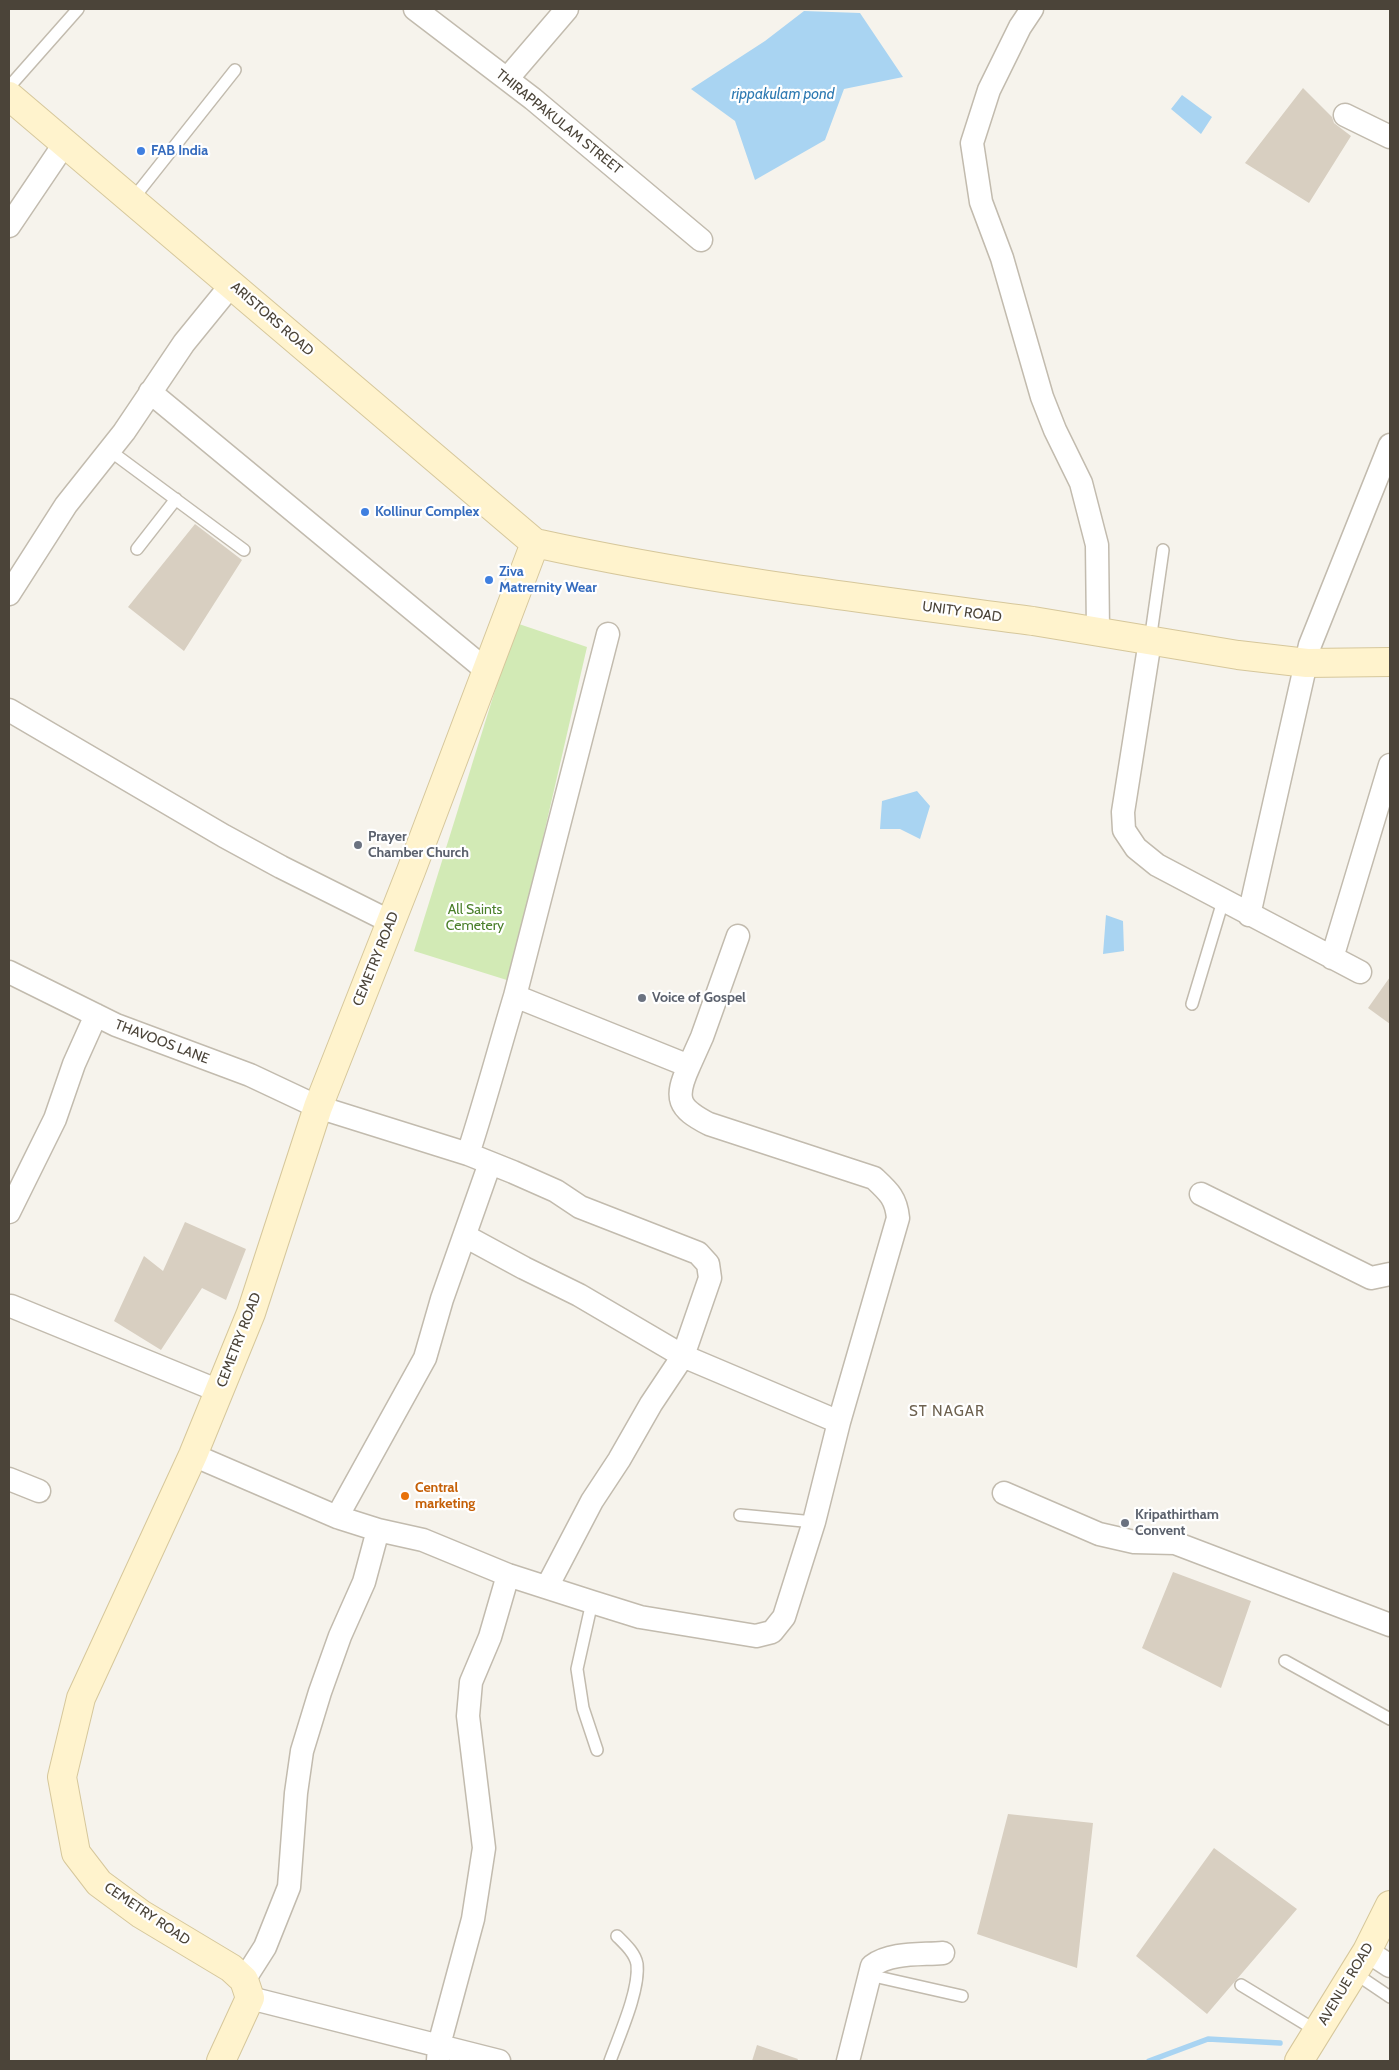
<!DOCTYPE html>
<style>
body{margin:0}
#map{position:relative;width:1399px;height:2070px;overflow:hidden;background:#f6f3ec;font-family:Cabin,sans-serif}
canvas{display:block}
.frame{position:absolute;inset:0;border:10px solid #4b4439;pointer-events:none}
</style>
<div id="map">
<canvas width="1399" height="2070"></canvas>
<div class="frame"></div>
</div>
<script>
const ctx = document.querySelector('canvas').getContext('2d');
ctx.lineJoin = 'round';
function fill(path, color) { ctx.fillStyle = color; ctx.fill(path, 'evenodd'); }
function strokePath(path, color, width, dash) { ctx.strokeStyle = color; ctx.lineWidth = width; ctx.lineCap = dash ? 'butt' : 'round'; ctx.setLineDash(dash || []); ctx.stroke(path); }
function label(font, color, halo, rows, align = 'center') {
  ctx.font = font + ' Cabin,sans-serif'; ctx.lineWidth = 4.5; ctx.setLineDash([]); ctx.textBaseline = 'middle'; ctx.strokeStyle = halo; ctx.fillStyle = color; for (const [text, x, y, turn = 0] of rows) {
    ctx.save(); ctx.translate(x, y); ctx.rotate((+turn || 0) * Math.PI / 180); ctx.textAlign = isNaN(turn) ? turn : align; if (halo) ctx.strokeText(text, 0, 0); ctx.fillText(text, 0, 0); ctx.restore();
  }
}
const green = new Path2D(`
 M516 623 587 647 510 981 414 951Z`);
const water = new Path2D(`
 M804 11 860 13 903 77 844 89 825 140 755 180 735 121 691 89 765 41Z
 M1182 95 1212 117 1201 134 1171 109Z
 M917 791 930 806 920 839 900 829H880L882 801Z
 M1106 915 1123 921 1124 951 1103 954Z`);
const stream = new Path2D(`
 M1149 2061 1208 2039 1280 2043`);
const building = new Path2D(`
 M1303 88 1332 117 1334 123 1351 136 1309 203 1245 163Z
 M195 524 242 560 184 651 128 607Z
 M1390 977V1024L1368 1008Z
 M185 1222 246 1249 226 1300 202 1288 161 1350 114 1321 144 1256 163 1271Z
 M1173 1572 1251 1601 1221 1688 1142 1648Z
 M1008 1814 1093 1823 1077 1968 977 1934Z
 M1214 1848 1297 1909 1207 2014 1136 1956Z
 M757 2045 798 2059 797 2061H752Z`);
const lane = new Path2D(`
 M9 87 78 9
 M132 200 235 70
 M109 450 244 550
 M137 549 176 499
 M1150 641 1163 550
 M1192 1004 1223 901
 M740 1515 814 1522
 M592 1602 577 1669 583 1708 597 1750
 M1285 1661 1390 1719
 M1353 1972 1390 1997
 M869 1975 962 1996
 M1241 1985 1317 2031
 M610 2061C619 2036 640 1990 637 1964 635 1953 625 1944 617 1936`);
const street = new Path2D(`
 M415 9 533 99 701 240
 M1032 9 1020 27 989 90 972 143 981 202 1002 258 1042 397 1055 430 1081 483 1097 545 1098 631
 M507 79 567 9
 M1345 115 1390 137
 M9 226 65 143
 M150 392 486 670
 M9 594 66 505 124 432 184 343 232 284
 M1150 641 1123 812 1124 830 1136 848 1157 865 1360 972
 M9 710 224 836 281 867 391 922
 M1249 915 1310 645 1390 445
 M1332 958 1390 765
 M9 972 116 1025 250 1075 318 1107 468 1154C485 1102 499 1049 515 996L689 1066 702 1037 738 936
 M515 996 608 634
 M468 1154 513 1172 556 1191 580 1207 698 1253 708 1264 710 1278 683 1356 839 1422
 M1201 1194 1371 1278 1390 1274
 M9 1212 55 1119 74 1064 96 1015
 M465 1236 524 1268 579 1295 683 1356 651 1404 619 1460 592 1501 547 1587
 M11 1306 219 1391
 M193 1455 337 1517 378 1530 423 1540 508 1575 592 1602 640 1617 756 1636 772 1632 784 1617 814 1522 839 1422 898 1218C896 1198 889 1192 874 1178L709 1124C678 1108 674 1099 689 1066
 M9 1479 39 1491
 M1004 1493 1099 1534 1134 1542 1175 1543 1390 1625
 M337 1517 425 1358 442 1299 490 1163
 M1367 1951 1390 1966
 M244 1980 265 1947 289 1887 296 1793 302 1751 320 1692 340 1636 364 1582 378 1530
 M250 1998 499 2061
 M438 2061 439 2045 473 1919 484 1848 468 1716 471 1682 490 1637 508 1575
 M848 2061 872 1966C891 1952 920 1955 943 1953`);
const secondary = new Path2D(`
 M9 96 535 543C699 579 866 599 1033 621L1238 655 1307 663 1390 662
 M221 2061 250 1998 244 1980 231 1968 141 1914 99 1883 76 1853 62 1777 81 1698 193 1455 251 1313 318 1107 411 871 535 543
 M1299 2061 1367 1951 1390 1905`);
const markers = [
 [141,151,5,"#3f7fe0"],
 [365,512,5,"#3f7fe0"],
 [489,580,5,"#3f7fe0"],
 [358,845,5,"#6b7280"],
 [642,998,5,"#6b7280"],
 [405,1496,5,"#e8710a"],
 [1125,1523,5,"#6b7280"]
];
const streetNames = [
 ["THIRAPPAKULAM STREET",559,122,39],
 ["ARISTORS ROAD",272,319,41],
 ["UNITY ROAD",962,612,8],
 ["CEMETRY ROAD",376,959,-68],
 ["THAVOOS LANE",162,1042,21],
 ["CEMETRY ROAD",239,1340,-69],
 ["CEMETRY ROAD",147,1914,34],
 ["AVENUE ROAD",1346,1984,-59]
];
const shopNames = [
 ["FAB India",151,151],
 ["Kollinur Complex",375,512],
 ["Ziva",499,572],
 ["Matrernity Wear",499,588]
];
const worshipNames = [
 ["Prayer",368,837],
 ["Chamber Church",368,853],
 ["Voice of Gospel",652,998],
 ["Kripathirtham",1135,1515],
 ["Convent",1135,1531]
];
const parkNames = [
 ["All Saints",475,910],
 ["Cemetery",475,926]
];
const foodNames = [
 ["Central",415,1488],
 ["marketing",415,1504]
];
const waterNames = [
 ["rippakulam pond",783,95]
];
const neighbourhoodNames = [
 ["ST NAGAR",947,1412]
];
fill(green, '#d2eab5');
fill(water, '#a9d4f2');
strokePath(stream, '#a9d4f2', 5.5);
fill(building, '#d8cfc1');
strokePath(lane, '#c2bbae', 14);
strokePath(street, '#c2bbae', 25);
strokePath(secondary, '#d6c79b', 30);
strokePath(lane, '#fff', 11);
strokePath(street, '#fff', 22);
strokePath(secondary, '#fff3cd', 28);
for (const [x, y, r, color] of markers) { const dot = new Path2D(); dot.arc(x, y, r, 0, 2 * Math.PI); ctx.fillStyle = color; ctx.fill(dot); strokePath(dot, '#fff', 2); }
label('14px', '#4b4439', '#fff', streetNames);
label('bold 14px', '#366cbe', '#fff', shopNames, 'left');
label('bold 14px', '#5b616d', '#fff', worshipNames, 'left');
label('14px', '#4a7f2a', '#fff', parkNames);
label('bold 14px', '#c56008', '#fff', foodNames, 'left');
label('italic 15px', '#2e7ab2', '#fff', waterNames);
ctx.letterSpacing = '1px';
label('15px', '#6e6250', '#fff', neighbourhoodNames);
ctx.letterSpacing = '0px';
</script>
